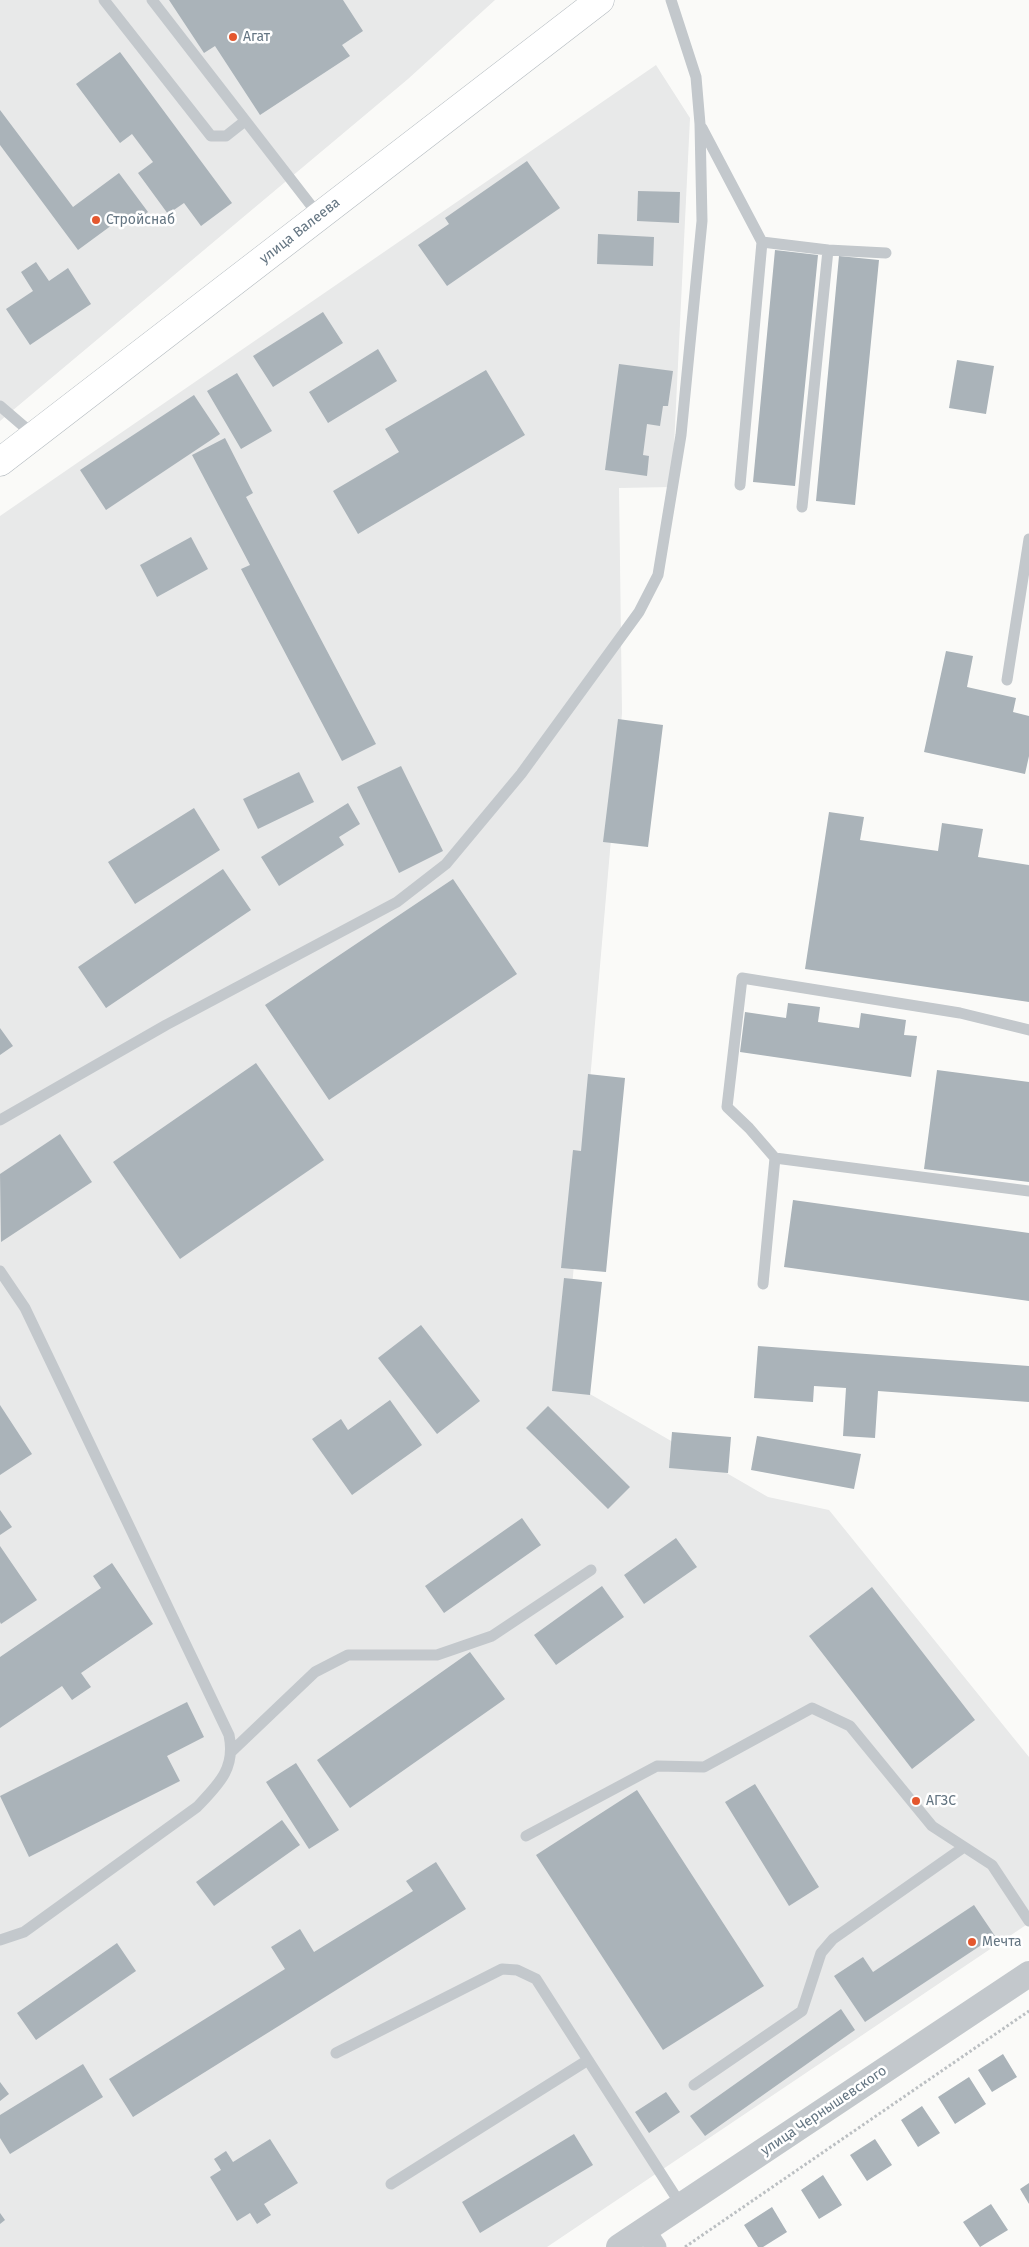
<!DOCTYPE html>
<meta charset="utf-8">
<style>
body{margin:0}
canvas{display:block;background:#fafaf8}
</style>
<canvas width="1029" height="2247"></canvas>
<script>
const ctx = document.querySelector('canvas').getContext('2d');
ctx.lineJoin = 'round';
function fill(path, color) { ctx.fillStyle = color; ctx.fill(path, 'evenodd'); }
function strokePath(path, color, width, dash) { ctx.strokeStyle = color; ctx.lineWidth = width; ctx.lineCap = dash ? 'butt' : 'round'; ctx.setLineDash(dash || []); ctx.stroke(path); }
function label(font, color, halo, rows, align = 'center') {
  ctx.font = font + ' "Fira Sans",sans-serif'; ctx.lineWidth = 5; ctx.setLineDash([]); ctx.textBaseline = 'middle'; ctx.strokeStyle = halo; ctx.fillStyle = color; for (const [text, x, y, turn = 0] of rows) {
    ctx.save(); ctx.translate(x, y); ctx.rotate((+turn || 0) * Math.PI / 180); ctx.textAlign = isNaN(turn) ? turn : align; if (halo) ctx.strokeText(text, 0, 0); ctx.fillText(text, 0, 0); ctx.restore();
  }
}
const built = new Path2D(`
 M0 0H495L408 79 0 421Z
 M656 65 690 118 672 487 619 488 622 713 564 1379 768 1497 829 1510 1029 1757V1923L547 2247H0V516Z`);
const building = new Path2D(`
 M169 0H343L363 31 342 45 350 56 260 115 215 46 204 53Z
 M120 52 232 203 201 226 184 203 168 214 138 173 153 162 132 134 120 143 76 84Z
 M0 110 73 207 119 173 148 212 133 223 127 214 78 250 0 145Z
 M527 161 560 208 447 286 418 245 449 224 445 218Z
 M638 191 680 192 679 223 637 221Z
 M598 234 654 237 653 266 597 264Z
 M775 250 818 255 795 486 753 482Z
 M839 256 879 260 855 505 816 501Z
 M36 262 49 281 68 268 91 304 30 345 6 309 33 291 21 272Z
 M323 312 343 343 273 387 253 356Z
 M378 349 397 381 328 423 309 392Z
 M957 360 994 366 986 414 949 408Z
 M619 364 673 371 668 406H663L660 426 647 424 643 455 649 456 647 476 605 470Z
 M486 370 525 435 358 534 333 491 399 452 385 429Z
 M237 373 272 431 241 449 207 391Z
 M194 395 220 434 106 510 80 470Z
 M225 438 253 493 246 497 376 744 342 761 241 569 250 565 192 455Z
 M191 537 208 569 157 597 140 565Z
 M946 651 973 656 967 687 1016 698 1013 712 1029 716V756L1025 774 924 752Z
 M618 719 663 725 648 847 603 842Z
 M401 766 443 851 399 873 357 787Z
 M299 772 314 802 258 829 243 799Z
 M348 803 360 824 339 837 344 845 279 886 261 857Z
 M194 808 220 850 135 904 108 862Z
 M829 812 864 817 860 840 938 851 942 823 983 829 978 857 1029 865V1002L805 969Z
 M223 869 251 910 106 1008 78 967Z
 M453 879 517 974 329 1100 265 1005Z
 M788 1003 820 1007 818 1022 859 1028 861 1013 906 1020 904 1035 917 1036 911 1077 740 1052 745 1012 786 1018Z
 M0 1028 13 1046 0 1055Z
 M256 1063 324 1160 180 1259 113 1162Z
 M937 1070 1029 1082V1182L924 1169Z
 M588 1074 625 1078 606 1272 561 1268 573 1150 581 1151Z
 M60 1134 92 1182 1 1242 0 1174Z
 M793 1200 1029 1233V1301L784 1267Z
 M564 1278 602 1282 590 1395 552 1391Z
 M421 1325 480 1401 437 1434 378 1358Z
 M758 1346 1029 1366V1402L878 1391 875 1438 843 1436 846 1388 814 1386 813 1402 754 1398Z
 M390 1400 422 1445 352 1495 312 1439 341 1419 348 1430Z
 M0 1405 32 1454 0 1475Z
 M548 1406 630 1487 608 1509 526 1428Z
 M672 1432 731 1437 728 1473 669 1468Z
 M757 1436 861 1454 854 1489 751 1470Z
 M0 1510 12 1527 0 1535Z
 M522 1518 541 1545 444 1613 425 1586Z
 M676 1538 697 1567 644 1604 624 1575Z
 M0 1546 37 1600 1 1624 0 1622Z
 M112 1563 153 1624 81 1673 91 1687 72 1700 62 1686 0 1728V1657L101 1588 93 1576Z
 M602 1586 624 1617 556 1665 534 1635Z
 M872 1587 975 1720 912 1769 809 1636Z
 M470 1652 505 1699 350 1808 317 1760Z
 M187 1702 204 1737 167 1756 180 1781 29 1857 0 1796Z
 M296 1763 339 1830 309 1849 266 1782Z
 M755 1784 819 1887 789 1906 725 1802Z
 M637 1790 764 1986 663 2050 536 1855Z
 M282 1820 300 1845 214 1906 196 1882Z
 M436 1862 466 1909 133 2117 109 2079 285 1969 271 1947 300 1929 314 1952 413 1891 406 1881Z
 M974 1905 995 1936 865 2022 834 1976 863 1957 873 1972Z
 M117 1943 136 1971 36 2040 17 2013Z
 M841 2009 855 2030 705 2136 690 2116Z
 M1003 2054 1017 2077 992 2092 978 2070Z
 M83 2064 103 2097 10 2154 0 2138V2115Z
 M969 2077 986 2104 955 2124 938 2097Z
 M0 2082 9 2094 0 2101Z
 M666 2092 680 2112 649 2133 635 2112Z
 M922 2106 940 2133 918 2147 901 2120Z
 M574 2134 593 2165 480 2233 462 2202Z
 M270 2139 298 2183 264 2204 271 2215 257 2224 250 2213 237 2221 210 2177 221 2170 214 2159 226 2151 233 2162Z
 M875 2139 892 2165 867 2181 850 2155Z
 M823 2175 842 2205 819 2219 801 2190Z
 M1029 2183V2204L1020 2189Z
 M991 2204 1008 2230 980 2247 963 2222Z
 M772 2207 787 2232 763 2247H758L744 2225Z
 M0 2213 5 2220 0 2224Z`);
const path = new Path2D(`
 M685 2247 1029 2011`);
const service = new Path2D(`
 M104 0 211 136H226L245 121
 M152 0 320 217
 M702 128 762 242 740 485
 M762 242 828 250 802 507
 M828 250 886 253
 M0 406 35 436
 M1007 680 1029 539
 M0 1120 166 1025 397 902 446 864 521 774 639 612 658 575 681 435 702 221 700 124 696 77 671 0
 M775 1158 1029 1191
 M0 1271 25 1308 229 1735C236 1768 219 1784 197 1807L24 1932 0 1940
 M763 1284 775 1158 749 1128 727 1107 742 978 960 1013 1029 1030
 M232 1751 315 1672 348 1655H437L492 1636 591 1570
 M526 1836 657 1766 704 1767 812 1708 850 1726 932 1826 992 1865 1029 1921
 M336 2053 502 1969 517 1970 536 1979 681 2205
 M694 2085 802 2011 821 1953 833 1939 964 1847
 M391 2184 588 2060`);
const minor = new Path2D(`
 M645 2230 656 2247`);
const tertiary = new Path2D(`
 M619 2247 1029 1974`);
const secondary = new Path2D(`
 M0 462 600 0`);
const markers = [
 [233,37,5,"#e4572e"],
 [96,220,5,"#e4572e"],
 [916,1801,5,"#e4572e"],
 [972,1942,5,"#e4572e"]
];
const poiNames = [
 ["Агат",243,37],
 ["Стройснаб",106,220],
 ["АГЗС",926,1801],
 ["Мечта",982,1942]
];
const streetNames = [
 ["улица Валеева",300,231,-38],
 ["улица Чернышевского",824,2111,-34]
];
fill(built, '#e8e9e9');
fill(building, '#aab3b9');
strokePath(secondary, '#b3babf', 29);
strokePath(path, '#bbbfc2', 3, [2.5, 2.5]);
strokePath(service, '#c3c8cc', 11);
strokePath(minor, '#c3c8cc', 21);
strokePath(tertiary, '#c3c8cc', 26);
strokePath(secondary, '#fff', 28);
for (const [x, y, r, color] of markers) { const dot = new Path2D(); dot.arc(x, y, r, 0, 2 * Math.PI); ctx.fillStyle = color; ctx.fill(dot); strokePath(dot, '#fff', 2); }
label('14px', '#657683', '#fff', poiNames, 'left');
label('14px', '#657683', '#fff', streetNames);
</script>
